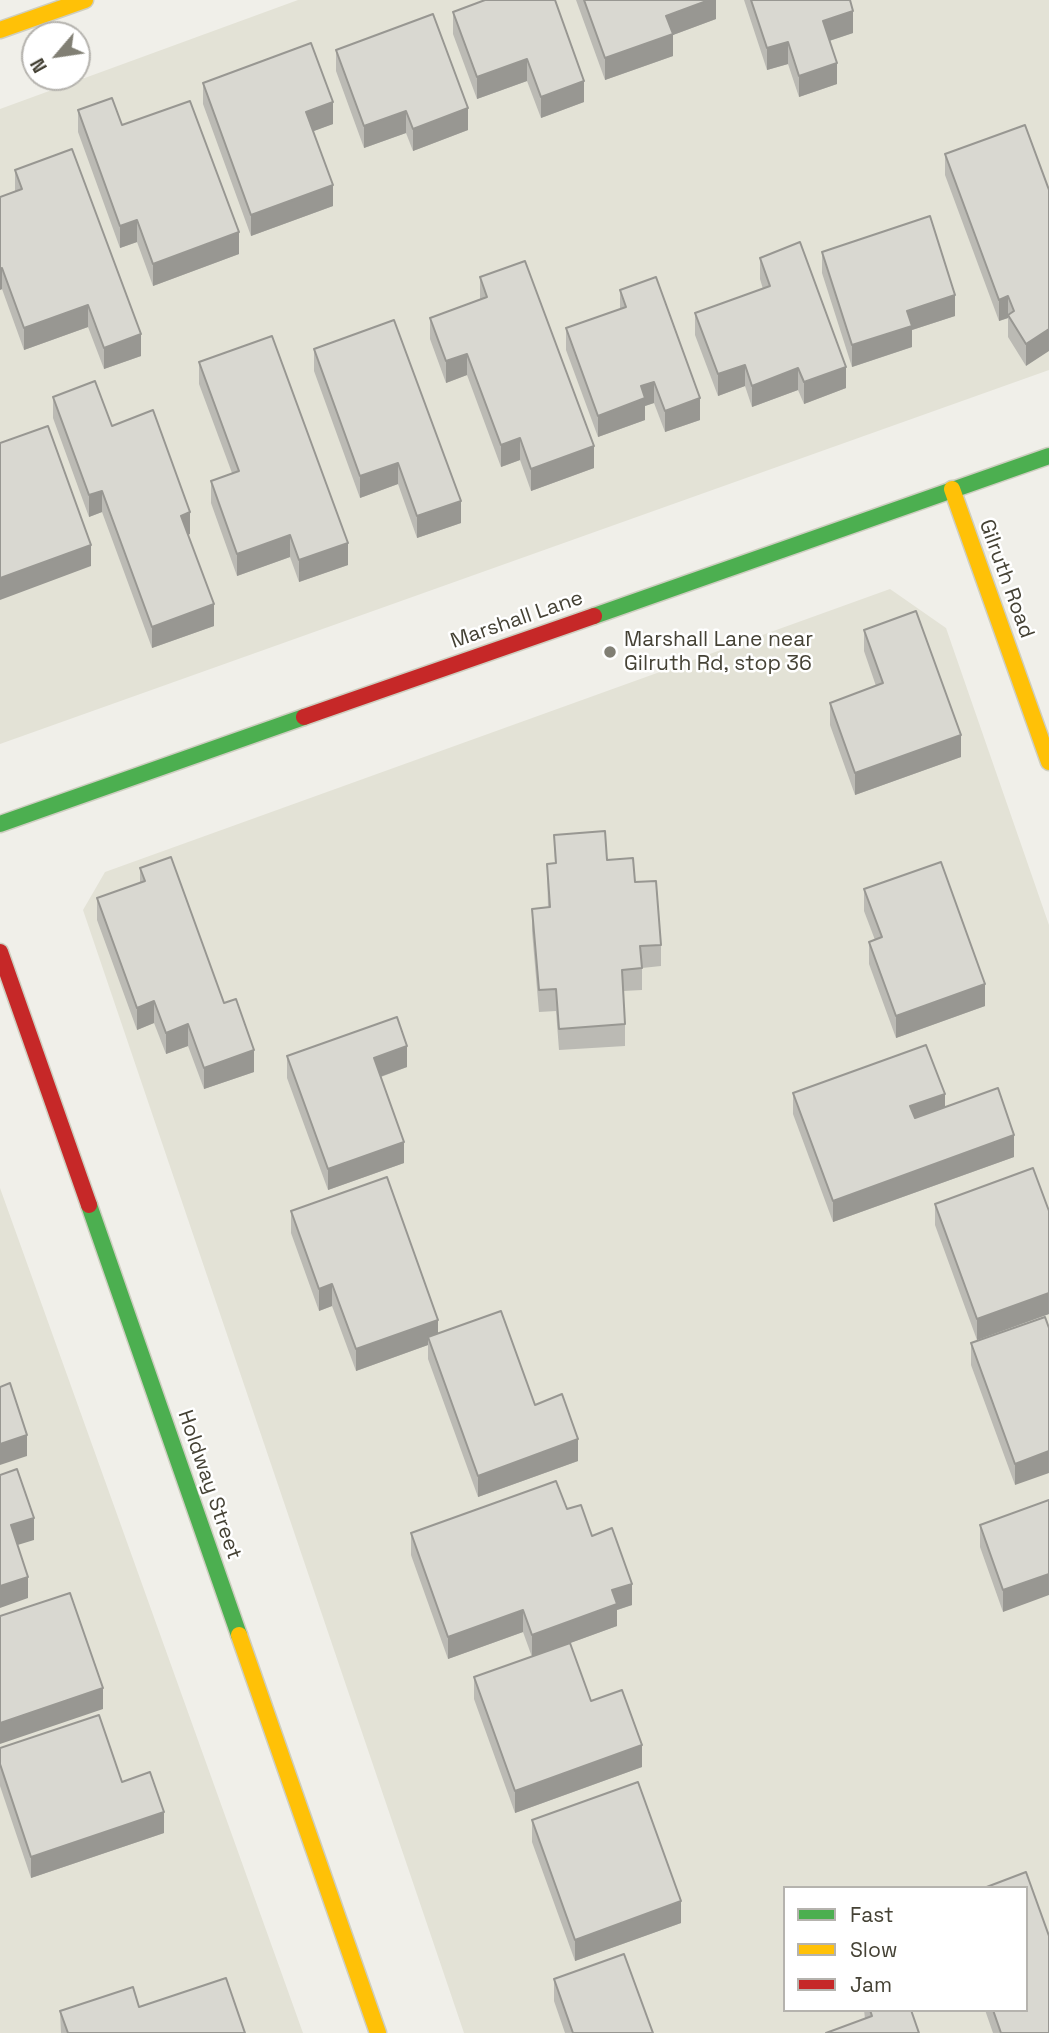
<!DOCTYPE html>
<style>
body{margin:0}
#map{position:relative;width:1049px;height:2033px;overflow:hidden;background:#f0efe9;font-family:"Space Grotesk",sans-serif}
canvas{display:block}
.legend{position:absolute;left:783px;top:1886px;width:245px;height:126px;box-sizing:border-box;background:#fff;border:2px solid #b5b3ae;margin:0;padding:9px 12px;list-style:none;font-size:21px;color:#454235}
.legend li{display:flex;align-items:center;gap:14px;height:35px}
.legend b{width:35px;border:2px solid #b5b3ae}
.north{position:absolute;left:21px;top:21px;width:70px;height:70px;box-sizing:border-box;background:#fff;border:2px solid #b5b3ae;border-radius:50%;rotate:241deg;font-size:19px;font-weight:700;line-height:28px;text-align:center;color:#454235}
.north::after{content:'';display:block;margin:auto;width:24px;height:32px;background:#817f74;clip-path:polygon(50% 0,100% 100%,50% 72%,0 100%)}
</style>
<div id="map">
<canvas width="1049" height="2033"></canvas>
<ul class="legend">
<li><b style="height:9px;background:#4caf50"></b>Fast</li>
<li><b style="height:9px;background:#ffc107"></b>Slow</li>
<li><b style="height:9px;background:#c62828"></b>Jam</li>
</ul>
<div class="north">N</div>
</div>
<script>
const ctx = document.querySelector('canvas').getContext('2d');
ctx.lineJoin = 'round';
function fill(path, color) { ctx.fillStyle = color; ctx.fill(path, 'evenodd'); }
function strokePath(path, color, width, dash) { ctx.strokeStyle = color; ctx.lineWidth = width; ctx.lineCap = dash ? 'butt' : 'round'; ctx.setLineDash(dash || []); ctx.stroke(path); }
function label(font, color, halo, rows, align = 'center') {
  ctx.font = font + ' "Space Grotesk",sans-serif'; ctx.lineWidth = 5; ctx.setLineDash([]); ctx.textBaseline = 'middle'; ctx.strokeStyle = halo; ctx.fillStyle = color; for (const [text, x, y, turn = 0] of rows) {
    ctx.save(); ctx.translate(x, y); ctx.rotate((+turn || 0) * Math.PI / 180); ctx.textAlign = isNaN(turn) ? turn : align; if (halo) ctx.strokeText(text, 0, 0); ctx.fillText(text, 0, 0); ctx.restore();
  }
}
const residential = new Path2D(`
 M298 0H1049V370L0 744V109Z
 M890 589 946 628 1049 925V2033H464L83 910 105 872ZM785 1888H1026V2010H785Z
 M0 1188 303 2033H0Z`);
const fast = new Path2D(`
 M594 616 1049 456
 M0 824 304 717
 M89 1205 239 1635`);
const slow = new Path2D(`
 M0 30 85 0
 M952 489 1049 762
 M239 1635 378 2033`);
const jam = new Path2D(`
 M304 717 594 616
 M0 952 89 1205`);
const wall = new Path2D(`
 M485 0 584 102 541 118 527 81 477 99 453 34V12Z
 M576 0H716V19L673 35V56L605 80Z
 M744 0H850L853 33 829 41 837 84 799 97 788 64 767 70Z
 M336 50 468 130 413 151 406 133 364 148 336 71Z
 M203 83 333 124 313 131 333 206 251 236 203 104Z
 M78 110 122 125 239 254 153 286 137 242 120 248 78 132Z
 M945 154 1049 190 1026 366 1008 337V318L999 321 945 175Z
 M15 170 141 356 104 369 88 327 24 350 2 289 0 290V197L15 191Z
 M822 252 955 316 912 330V347L852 367 822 273Z
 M760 258 846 388 804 404 798 390 752 407 745 386 718 396 695 335V313L763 289 760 279Z
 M480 277 594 468 531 491 520 460 501 467 467 375 446 383 430 339V318L480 299Z
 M620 290 700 420 665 432 654 403 645 406V420L598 437 566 350V328L620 309Z
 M314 349 461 523 417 538 398 484 360 498 314 371Z
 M199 362 348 565 299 582 290 557 237 576 211 503V481L232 473 199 384Z
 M53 397 112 426 190 534 188 535 214 626 152 648 102 512 89 517 53 418Z
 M864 630 961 757 855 795 830 725V703L876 686 864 651Z
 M554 835 607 860 635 882 661 945V966L642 968V990L623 991 625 1024V1046L559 1050 556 1011 539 1012 532 931V909L548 908 547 864H555Z
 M140 868 224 1003 254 1072 204 1089 188 1046 166 1054 154 1023 137 1030 97 920V898L140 883Z
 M864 889 985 1006 896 1038 869 964V942L875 940 864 911Z
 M287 1056 407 1067 381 1077 404 1163 328 1190 287 1078Z
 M793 1093 945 1108 1014 1157 833 1222 793 1114Z
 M935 1204 1049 1211V1314L977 1340 935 1225Z
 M291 1211 438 1333 535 1405 578 1461 478 1497 428 1359V1345L356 1371 332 1306 319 1311 291 1233Z
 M1049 1328 1015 1485 971 1365V1343Z
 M1049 1500 1003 1612 980 1547V1525Z
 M567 1509 592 1536 632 1605 617 1610V1626L570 1643 591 1701 642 1767 515 1813 474 1699V1677L532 1657 523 1632 448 1659 411 1555V1533Z
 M0 1748 122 1782 164 1833 31 1878 0 1786Z
 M532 1820 681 1923 575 1961 532 1842Z
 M554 1979 653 2033H565L554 2001Z
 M864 2010H911L865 2019Z
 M985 2010H1026L1049 2033H993Z
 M60 2011 245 2033H61Z`);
const shadedWall = new Path2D(`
 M709 0H716V19L673 35V56L605 80V58L666 16Z
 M853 11V33L823 43V21Z
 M788 42V64L767 70V48Z
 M527 59V81L477 99V77Z
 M837 63V84L799 97V76Z
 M584 81V102L541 118V97Z
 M333 102V124L306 134V112Z
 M468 108V130L413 151V129Z
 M406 111V133L364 148V126Z
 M333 185V206L251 236V215Z
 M137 220V242L120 248V226Z
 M239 232V254L153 286V264Z
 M2 268V289L0 290V269Z
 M955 295V316L912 330V347L852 367V345L907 311Z
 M1008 296V318L999 321V300Z
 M88 305V327L24 350V328Z
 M1049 329V351L1026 366V344Z
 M141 334V356L104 369V348Z
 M467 354V375L446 383V361Z
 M745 365V386L718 396V374Z
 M846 367V388L804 404V382Z
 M798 368V390L752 407V386Z
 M654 382V403L645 406V420L598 437V416L641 386Z
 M700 398V420L665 432V411Z
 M520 438V460L501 467V445Z
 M594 446V468L531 491V469Z
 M398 463V484L360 498V476Z
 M102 491V512L89 517V495Z
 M461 501V523L417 538V516Z
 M190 512V534L181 537V516Z
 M290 535V557L237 576V554Z
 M348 543V565L299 582V560Z
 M91 545V566L0 600V578Z
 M214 604V626L152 648V627Z
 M961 735V757L855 795V773Z
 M985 984V1006L896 1038V1016Z
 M154 1001V1023L137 1030V1008Z
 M188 1024V1046L166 1054V1033Z
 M407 1046V1067L374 1079V1058Z
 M254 1050V1072L204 1089V1068Z
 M945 1094V1115L910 1128V1106Z
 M1014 1135V1157L833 1222V1201Z
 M404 1142V1163L328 1190V1169Z
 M332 1284V1306L319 1311V1289Z
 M1049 1293V1314L977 1340V1319Z
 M438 1320V1341L428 1337V1345L356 1371V1349Z
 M27 1435V1456L0 1465V1444Z
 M578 1439V1461L478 1497V1476Z
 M1049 1451V1473L1015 1485V1464Z
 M34 1518V1540L11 1547V1525Z
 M1049 1574V1595L1003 1612V1590Z
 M28 1577V1598L0 1608V1586Z
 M632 1584V1605L617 1610V1626L532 1657V1635L612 1590Z
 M523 1610V1632L448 1659V1637Z
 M103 1688V1709L0 1744V1723Z
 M642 1745V1767L515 1813V1791Z
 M164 1812V1833L31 1878V1857Z
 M681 1901V1923L575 1961V1940Z`);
const building = new Path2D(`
 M485 0H555L584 81 541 97 527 59 477 77 453 12Z
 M584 0H709L666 16 673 34 605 58Z
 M751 0H850L853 11 823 21 837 63 799 76 788 42 767 48Z
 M433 14 468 108 413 129 406 111 364 126 336 50Z
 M311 43 333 102 306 112 333 185 251 215 203 83Z
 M112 98 122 125 190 101 239 232 153 264 137 220 120 226 78 110Z
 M1025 125 1049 190V329L1026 344 1008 315 1014 311 1008 296 999 300 945 154Z
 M72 149 141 334 104 348 88 305 24 328 2 268 0 269V197L22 189 15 170Z
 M930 216 955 295 907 311 912 326 852 345 822 252Z
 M800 242 846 367 804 382 798 368 752 386 745 365 718 374 695 313 770 286 760 258Z
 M525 261 594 446 531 469 520 438 501 445 467 354 446 361 430 318 487 297 480 277Z
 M656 277 700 398 665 411 654 382 641 386 645 398 598 416 566 328 626 307 620 290Z
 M394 320 461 501 417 516 398 463 360 476 314 349Z
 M272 336 348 543 299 560 290 535 237 554 211 481 239 471 199 362Z
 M95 381 112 426 153 410 190 512 181 516 214 604 152 627 102 491 89 495 53 397Z
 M48 426 91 545 0 578V443Z
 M916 611 961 735 855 773 830 703 883 683 864 630Z
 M605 831 607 860 633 858 635 882 656 881 661 945 640 946 642 968 622 970 625 1024 559 1029 556 989 539 990 532 909 550 907 547 864 556 863 554 835Z
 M171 857 224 1003 236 999 254 1050 204 1068 188 1024 166 1033 154 1001 137 1008 97 898 145 881 140 868Z
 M941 862 985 984 896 1016 869 942 882 937 864 889Z
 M397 1017 407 1046 374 1058 404 1142 328 1169 287 1056Z
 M926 1045 945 1094 910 1106 915 1118 998 1088 1014 1135 833 1201 793 1093Z
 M1033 1168 1049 1211V1293L977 1319 935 1204Z
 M387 1177 438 1320 356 1349 332 1284 319 1289 291 1211Z
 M501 1311 535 1405 562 1394 578 1439 478 1476 428 1337Z
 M1045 1317 1049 1328V1451L1015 1464 971 1343Z
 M10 1383 27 1435 0 1444V1387Z
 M17 1469 34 1518 11 1525 28 1577 0 1586V1475Z
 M556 1481 567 1509 581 1505 592 1536 612 1528 632 1584 612 1590 617 1604 532 1635 523 1610 448 1637 411 1533Z
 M1049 1500V1574L1003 1590 980 1525Z
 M70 1593 103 1688 0 1723V1616Z
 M570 1643 591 1701 622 1690 642 1745 515 1791 474 1677Z
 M99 1715 122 1782 150 1772 164 1812 31 1857 0 1764V1748Z
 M638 1782 681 1901 575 1940 532 1820Z
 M1026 1872 1049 1936V2033H1001L993 2010H1026V1888H984Z
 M624 1954 653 2033H573L554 1979Z
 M226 1978 245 2033H68L60 2011 133 1987 139 2007Z
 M870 2010H911L919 2033H826L872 2016Z`);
const markers = [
 [610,652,7,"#817f74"]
];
const streetNames = [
 ["Gilruth Road",1006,579,70],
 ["Marshall Lane",517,620,-19],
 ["Holdway Street",209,1485,71]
];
const poiNames = [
 ["Marshall Lane near",624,640],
 ["Gilruth Rd, stop 36",624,664]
];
fill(residential, '#e3e2d6');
strokePath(fast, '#cecec0', 19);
strokePath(slow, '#cecec0', 19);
strokePath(jam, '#cecec0', 19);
strokePath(fast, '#4caf50', 16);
strokePath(slow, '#ffc107', 16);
strokePath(jam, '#c62828', 16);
fill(wall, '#bbbab4');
fill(shadedWall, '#989792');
fill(building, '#d9d8d1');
strokePath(building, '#989792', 2);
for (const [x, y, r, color] of markers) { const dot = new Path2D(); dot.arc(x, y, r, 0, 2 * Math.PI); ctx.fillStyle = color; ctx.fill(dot); strokePath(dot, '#fff', 2.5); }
label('21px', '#454235', '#fff', streetNames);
label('21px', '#454235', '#fff', poiNames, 'left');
</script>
